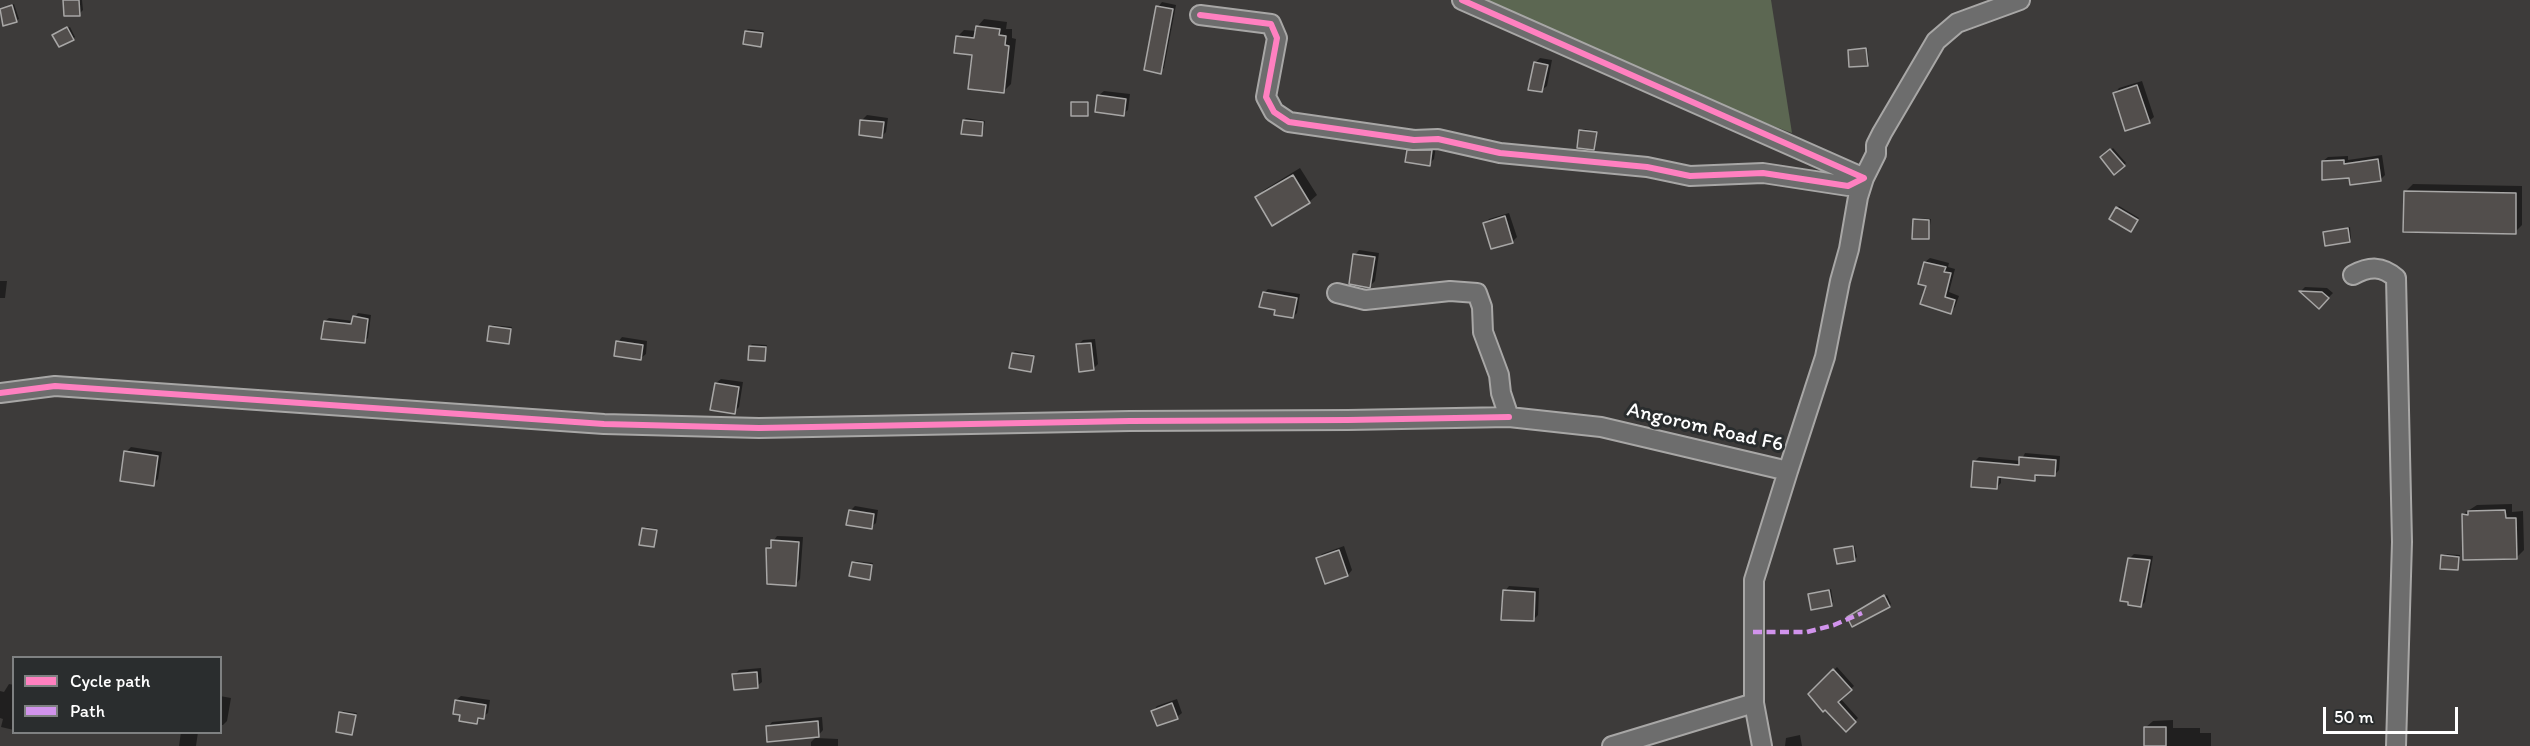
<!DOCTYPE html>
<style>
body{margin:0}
#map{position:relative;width:2530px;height:746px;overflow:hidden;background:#3d3b3a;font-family:Itim,sans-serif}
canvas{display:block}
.legend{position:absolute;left:12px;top:656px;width:210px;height:78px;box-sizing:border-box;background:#2a2d2e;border:2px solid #7f8182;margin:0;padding:8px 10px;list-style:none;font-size:18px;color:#fff}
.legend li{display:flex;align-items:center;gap:12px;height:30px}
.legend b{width:30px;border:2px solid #7f8182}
.scale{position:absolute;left:2323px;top:707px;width:135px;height:27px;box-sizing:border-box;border:3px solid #fff;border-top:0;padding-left:8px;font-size:18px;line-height:21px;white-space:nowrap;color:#fff;-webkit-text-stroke:4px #2a2d2e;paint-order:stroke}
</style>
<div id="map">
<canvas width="2530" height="746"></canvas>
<ul class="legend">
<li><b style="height:8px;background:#ff80c0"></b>Cycle path</li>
<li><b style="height:8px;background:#d193ec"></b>Path</li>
</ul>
<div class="scale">50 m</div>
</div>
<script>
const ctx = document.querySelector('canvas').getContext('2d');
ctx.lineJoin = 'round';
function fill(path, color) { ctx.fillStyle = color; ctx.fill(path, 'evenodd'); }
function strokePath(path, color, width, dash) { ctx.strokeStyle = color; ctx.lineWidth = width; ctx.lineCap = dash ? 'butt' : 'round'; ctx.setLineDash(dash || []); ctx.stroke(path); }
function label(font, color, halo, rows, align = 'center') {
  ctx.font = font + ' Itim,sans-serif'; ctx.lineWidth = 6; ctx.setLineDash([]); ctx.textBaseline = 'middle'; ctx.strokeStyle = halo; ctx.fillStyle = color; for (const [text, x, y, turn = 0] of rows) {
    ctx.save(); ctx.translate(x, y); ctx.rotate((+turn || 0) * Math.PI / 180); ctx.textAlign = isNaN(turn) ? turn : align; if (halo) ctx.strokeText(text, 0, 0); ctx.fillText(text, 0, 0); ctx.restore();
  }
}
const green = new Path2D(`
 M1462 0H1771L1792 133 1602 62Z`);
const shadow = new Path2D(`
 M64 0H82L83 10 79 14Z
 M1162 2 1176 5 1164 68 1160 72 1158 7Z
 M14 4 19 19 4 25 0 9Z
 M984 19 1007 22 1006 29H1012V38L1016 39 1011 84 1004 91 957 37 964 30 977 31V27Z
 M70 27 75 37 73 39 56 33Z
 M748 29 764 31 760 45 746 31Z
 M1867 47 1869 62 1867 64 1849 51Z
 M1540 58 1552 60 1547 86 1542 90 1535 63Z
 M2142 81 2154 117 2149 121 2115 93 2119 88Z
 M1104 91 1130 94 1128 110 1123 114 1097 111 1099 95Z
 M1075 101H1089V113L1087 115 1073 103Z
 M867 115 888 118 886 132 882 136 862 120Z
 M966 118 985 121 983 133 981 135 964 120Z
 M1583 129 1598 131 1594 149 1581 131Z
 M1413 146H1436L1434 159 1429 164 1408 151Z
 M2113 148 2126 163 2115 173 2102 158Z
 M2382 155 2385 175 2381 179 2350 177 2323 161 2328 157 2348 156V160Z
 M1300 168 1317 195 1309 202 1257 198 1264 190Z
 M2413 184 2522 186V225L2515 232 2406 191Z
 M2119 206 2139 218 2132 228 2117 208Z
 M1509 213 1517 237 1512 242 1485 223 1489 219Z
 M1916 218 1931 219 1928 238 1914 220Z
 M2350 227 2351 239 2349 241 2324 233Z
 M1359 250 1379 253 1375 281 1370 286 1355 255Z
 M1930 258 1949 263 1948 267 1955 269 1949 292 1959 296 1955 307 1951 312 1928 285 1925 262Z
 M0 281H7L5 298H0Z
 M2305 287 2327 288 2333 293 2319 307 2301 291Z
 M1268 289 1300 294 1297 313 1293 317 1264 293Z
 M358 313 371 315 368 338 364 341 325 321 329 318 353 321Z
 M492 325 512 327 508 343 490 327Z
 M622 337 647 341 646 354 641 358 618 342Z
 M1095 339 1098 364 1093 369 1078 345 1083 340Z
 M752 344 767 345 764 360 750 346Z
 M1015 351 1035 355 1031 370 1013 353Z
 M721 379 743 382 739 407 734 412 716 383Z
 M131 447 162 452 158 479 153 484 126 452Z
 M2025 453 2060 456 2059 470 2054 475H2038L2034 479 2001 476V483L1996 488 1975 461 1979 457 2021 461Z
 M2512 504V512L2523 511 2524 550 2517 557 2463 514 2477 505Z
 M855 506 878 510 876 523 871 527 850 511Z
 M646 527 658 529 653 546 644 528Z
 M777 536 803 537 800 579 796 584 768 548Z
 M1854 545 1857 557 1855 559 1836 550Z
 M1344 546 1352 570 1348 575 1326 582 1318 558 1322 554Z
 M2134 554 2153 556 2145 602 2141 606 2130 558Z
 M2444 554 2460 555 2459 567 2457 569 2442 556Z
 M855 561 873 563 869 578 853 563Z
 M1509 586 1539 588 1538 615 1533 620 1505 591Z
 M1831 589 1833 602 1831 604 1810 595Z
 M1887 595 1891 604 1889 606 1849 617Z
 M1837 667 1854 686 1840 698 1858 718 1846 730 1810 694Z
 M761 668 762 682 757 686 734 675 739 670Z
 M9 684 14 685V730L1 727 3 719 0 718V691L4 692Z
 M220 696 231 698 227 721 223 725H220Z
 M461 696 490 700 488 713 476 722 461 714 456 700Z
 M1177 699 1182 713 1177 717 1153 711 1157 706Z
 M343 711 357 713 352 733 341 713Z
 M822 717 823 730 816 738 838 739V746H811V742L818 735 768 727 772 722Z
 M2173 720V728H2200V733H2211V746H2146L2145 728 2153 721Z
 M181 732H198L196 746H179Z
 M1800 735 1802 746H1785L1786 738Z`);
const building = new Path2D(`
 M63 0H79L80 16H64Z
 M12 5 17 22 3 26 0 9Z
 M1156 6 1173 9 1161 74 1144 70Z
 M976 26 1000 29 999 35 1006 36 1005 45 1009 46 1004 93 968 89 972 55 954 53 956 36 974 38Z
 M67 27 74 40 59 47 52 35Z
 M745 31 763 33 761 47 743 44Z
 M1866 48 1868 66 1849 67 1848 50Z
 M1534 62 1548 65 1542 92 1528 90Z
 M2137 85 2150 123 2125 131 2113 93Z
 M1097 95 1126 99 1124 116 1095 112Z
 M1071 102H1088V116H1071Z
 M860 120 884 122 882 138 859 135Z
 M963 120 983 122 982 136 961 134Z
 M1579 130 1597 132 1594 150 1577 148Z
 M2110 149 2125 166 2114 175 2100 157Z
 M1407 150H1432L1430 166 1405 162Z
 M2378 159 2381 181 2350 185 2349 178 2322 180V161L2344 160V164Z
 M1293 175 1310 203 1272 226 1255 197Z
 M2404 191 2516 193V234L2403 232Z
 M2116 207 2138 220 2131 232 2109 219Z
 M1505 216 1513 243 1491 249 1483 223Z
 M1913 219 1929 220V239H1912Z
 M2348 228 2350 242 2325 246 2323 232Z
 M1353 254 1375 257 1370 288 1349 284Z
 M1924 262 1946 267 1944 272 1951 273 1945 297 1955 300 1951 314 1920 304 1926 286 1918 284Z
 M2299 291 2322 292 2329 298 2319 309Z
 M1263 292 1297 298 1293 318 1274 315 1275 310 1259 307Z
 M353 316 368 319 365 343 321 339 324 321 351 324Z
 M489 326 511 329 509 344 487 341Z
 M616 341 643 345 641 360 614 356Z
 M1091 343 1094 370 1079 372 1076 344Z
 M749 346 766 347 765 361 748 360Z
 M1012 353 1034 356 1031 372 1009 368Z
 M715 383 739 387 735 414 710 410Z
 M124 451 158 456 154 486 120 481Z
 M2019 457 2056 460 2055 476 2035 475V481L1998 477 1997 489 1971 487 1973 461 2019 465Z
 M849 510 874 514 872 529 846 525Z
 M2505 510 2506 518H2516L2517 559 2463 560 2462 514 2468 515V511Z
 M642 528 657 530 654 547 639 545Z
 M771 540 799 542 796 586 767 584 766 548H771Z
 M1853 546 1855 561 1837 564 1834 549Z
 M1339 550 1348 576 1325 584 1316 558Z
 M2441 555 2459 557 2458 570 2440 569Z
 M2128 558 2150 560 2141 607 2128 605V602L2120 601Z
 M852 562 872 565 870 580 849 576Z
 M1503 590 1535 592 1534 621 1501 620Z
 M1829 590 1832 606 1811 610 1808 594Z
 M1884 595 1890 607 1852 627 1847 617Z
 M1833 669 1852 690 1838 702 1856 722 1846 732 1825 710 1823 712 1808 694Z
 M757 672 758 688 734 690 732 674Z
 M455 700 486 705 484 719 478 718 477 724 459 721 460 715 453 714Z
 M1172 703 1178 719 1157 726 1151 711Z
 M339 712 356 715 352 735 336 732Z
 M818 721 819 737 767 742 766 726Z
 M2144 727H2166V746H2144Z`);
const minor = new Path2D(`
 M1200 15 1271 24 1277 38 1266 97 1274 112 1289 122 1414 140 1438 139 1500 153 1647 167 1690 176 1763 173 1848 186 1864 178 1462 0
 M2353 275C2370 266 2382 266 2396 278L2402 542 2396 746
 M1337 293 1365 300 1450 291 1477 293 1482 307 1483 332 1499 375 1501 393 1509 417 1601 427 1788 471 1825 357 1840 281 1849 249 1858 197 1864 178 1876 154V145L1882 133 1936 41 1957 23 2020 0
 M0 393 55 386 604 424 759 428 1130 421 1348 420 1509 417
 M1612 746 1754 703
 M1762 746 1754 703V580L1788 471`);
const quiet = new Path2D(`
 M1753 632H1807L1834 625 1862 613`);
const cycleway = new Path2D(`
 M1200 15 1271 24 1277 38 1266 97 1274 112 1289 122 1414 140 1438 139 1500 153 1647 167 1690 176 1763 173 1848 186 1864 178 1462 0
 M0 393 55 386 604 424 759 428 1130 421 1348 420 1509 417`);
const streetNames = [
 ["Angorom Road F6",1705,428,13]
];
fill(green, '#5c6752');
fill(shadow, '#0007');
fill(building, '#524e4c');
strokePath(building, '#a8a7a6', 1.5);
strokePath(minor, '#a8a7a6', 22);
strokePath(minor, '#6d6d6d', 18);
strokePath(quiet, '#d193ec', 4.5, [9, 4.5]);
strokePath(cycleway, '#ff80c0', 6);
label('21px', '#fff', '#2a2d2e', streetNames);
</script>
